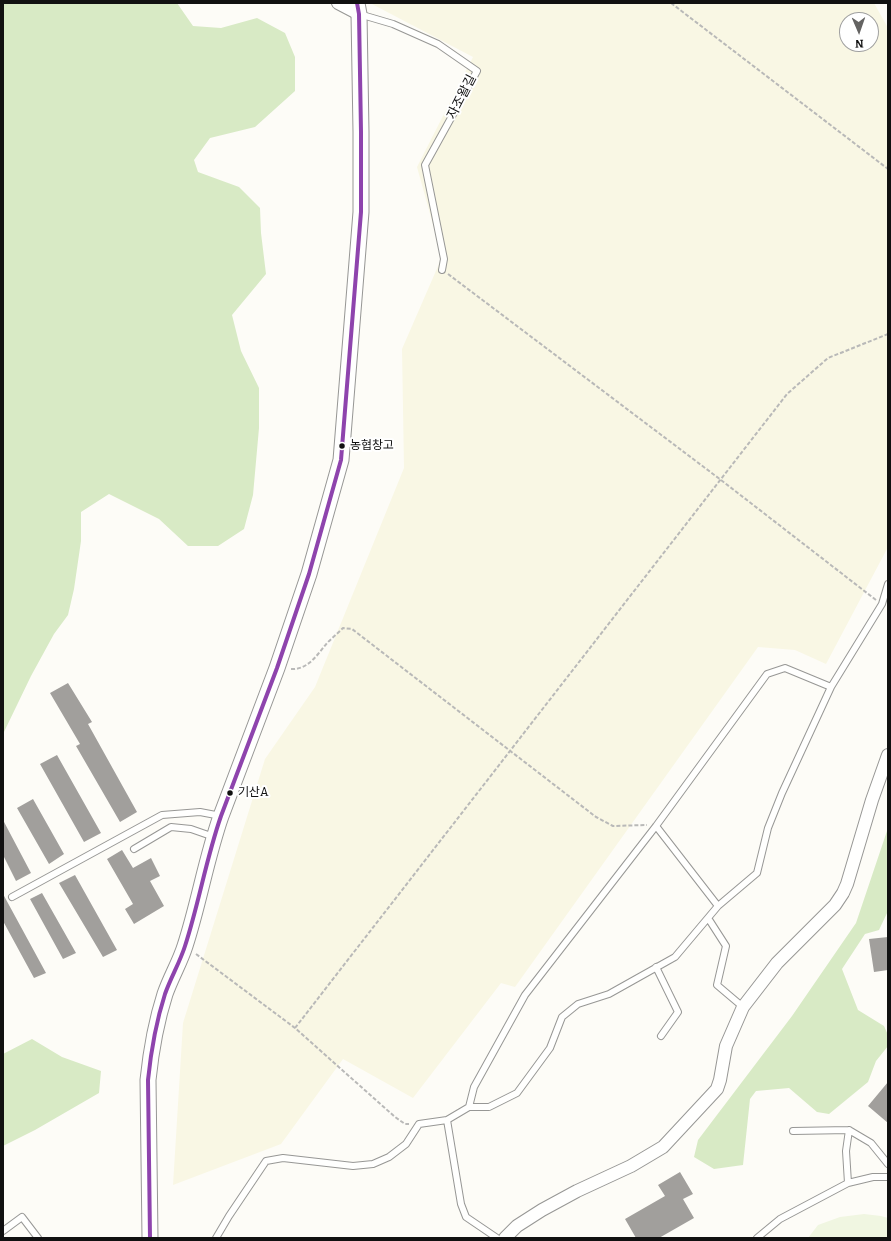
<!DOCTYPE html>
<meta charset="utf-8">
<style>
body{margin:0}
#map{position:relative;width:891px;height:1241px;overflow:hidden;background:#fdfcf7;font-family:Bitter,serif}
canvas{display:block}
.frame{position:absolute;inset:0;border:4px solid #111;pointer-events:none}
.north{position:absolute;left:839px;top:12px;width:40px;height:40px;box-sizing:border-box;background:#fff;border:1px solid #a0a0a0;border-radius:50%;rotate:178deg;font-size:11px;font-weight:700;line-height:16px;text-align:center;color:#111}
.north::after{content:'';display:block;margin:auto;width:14px;height:18px;background:#646362;clip-path:polygon(50% 0,100% 100%,50% 72%,0 100%)}
</style>
<div id="map">
<canvas width="891" height="1241"></canvas>
<div class="frame"></div>
<div class="north">N</div>
</div>
<script>
const ctx = document.querySelector('canvas').getContext('2d');
ctx.lineJoin = 'round';
function fill(path, color) { ctx.fillStyle = color; ctx.fill(path, 'evenodd'); }
function strokePath(path, color, width, dash) { ctx.strokeStyle = color; ctx.lineWidth = width; ctx.lineCap = dash ? 'butt' : 'round'; ctx.setLineDash(dash || []); ctx.stroke(path); }
function label(font, color, halo, rows, align = 'center') {
  ctx.font = font + ' Bitter,"Noto Sans KR",serif'; ctx.lineWidth = 4; ctx.setLineDash([]); ctx.textBaseline = 'middle'; ctx.strokeStyle = halo; ctx.fillStyle = color; for (const [text, x, y, turn = 0] of rows) {
    ctx.save(); ctx.translate(x, y); ctx.rotate((+turn || 0) * Math.PI / 180); ctx.textAlign = isNaN(turn) ? turn : align; if (halo) ctx.strokeText(text, 0, 0); ctx.fillText(text, 0, 0); ctx.restore();
  }
}
const farmland = new Path2D(`
 M370 3H874L888 28V547L826 664 795 650 758 647 515 987 501 983 413 1098 343 1059 281 1144 173 1185 183 1023 265 759 315 687 404 468 402 349 442 257 417 167 473 57ZM847 20H871V44H847Z`);
const forest = new Path2D(`
 M3 3H177L193 26 221 28 257 18 285 33 295 57V91L255 127 210 138 194 160 198 172 239 187 260 208 261 233 266 274 232 315 241 351 259 388V428L253 495 244 529 218 546H188L159 519 109 494 81 512V541L74 589 68 615 54 634 31 676 3 734Z
 M888 828V911L879 930 865 934 842 969 858 1010 884 1026 888 1035V1046L876 1061 868 1082 829 1114 817 1112 789 1088 756 1091 750 1099 743 1165 714 1169 694 1157 698 1140 792 1016 856 923Z
 M32 1039 62 1057 101 1071 99 1093 35 1130 3 1146V1054Z`);
const pitch = new Path2D(`
 M864 1214 881 1216 888 1218V1238H808L818 1225 840 1217Z`);
const building = new Path2D(`
 M68 683 92 722 88 724 137 812 120 822 76 746 80 744 50 693Z
 M57 755 101 833 84 842 40 764Z
 M33 799 64 854 49 864 17 808Z
 M3 820 31 873 16 881 3 855Z
 M122 850 133 868 151 858 160 876 150 881 164 906 134 924 125 909 133 904 107 859Z
 M75 875 117 950 103 957 59 883Z
 M42 893 76 953 63 959 30 899Z
 M3 894 46 973 34 978 3 921Z
 M888 937V970L874 972 869 939Z
 M888 1082V1123L868 1106Z
 M680 1172 693 1194 683 1199 694 1218 659 1238H636L625 1219 665 1196 658 1185Z`);
const path = new Path2D(`
 M671 3 888 169
 M448 274 721 480 876 600
 M291 669C308 670 317 655 327 643 332 638 338 633 343 628L352 629 596 817 613 826 647 825
 M196 954 295 1028 395 1117 405 1124H409
 M295 1028 787 394 828 358 888 334`);
const service = new Path2D(`
 M359 14 393 24 438 44 477 71 425 165 444 259 442 270
 M656 826 718 906
 M134 849 171 827 191 829 214 837
 M12 897 162 815 200 812 221 816
 M708 918 726 946 717 985 743 1007
 M656 967 678 1012 661 1036
 M469 1107H489L517 1093 550 1048 562 1017 578 1004 609 994 675 957 718 906 757 873 768 828 782 793 831 687
 M447 1120 461 1204 466 1217 497 1238
 M793 1131 849 1130
 M848 1183 846 1151 849 1130 871 1143 888 1164
 M3 1231 22 1217 38 1238
 M216 1238 229 1216 266 1161 283 1158 353 1166 373 1164 389 1157 406 1144 419 1124 447 1120 469 1107 474 1087 525 995 656 826 767 674 785 668 831 687 882 604 888 584
 M757 1238 780 1219 848 1183 873 1177H888`);
const minor = new Path2D(`
 M338 3 359 14
 M505 1238 517 1226 542 1210 577 1191 631 1166 663 1147 717 1089 720 1080 726 1046 743 1007 777 963 835 905 843 893 847 884 872 800 888 755`);
const tertiary = new Path2D(`
 M150 1238 148 1080C151 1051 156 1022 165 994 171 977 180 962 185 946 199 903 206 859 221 816L277 668 309 574 341 460 361 212V132L359 14 357 3`);
const bus1 = new Path2D(`
 M150 1238 148 1080C151 1051 156 1022 165 994 171 977 180 962 185 946 199 903 206 859 221 816L277 668 309 574 341 460 361 212V132L359 14 357 3`);
const markers = [
 [342,446,3.5,"#111"],
 [230,793,3.5,"#111"]
];
const busNames = [
 ["농협창고",350,446],
 ["기산A",238,793]
];
const streetNames = [
 ["자조왈길",462,97,-63]
];
fill(farmland, '#f9f7e4');
fill(forest, '#d8eac5');
fill(pitch, '#f0f6e1');
fill(building, '#a19f9c');
strokePath(service, '#979795', 8);
strokePath(minor, '#979795', 14);
strokePath(tertiary, '#979795', 17);
strokePath(path, '#b9b9b8', 2, [4, 2]);
strokePath(service, '#fffffe', 6);
strokePath(minor, '#fffffe', 12);
strokePath(tertiary, '#fffffe', 15);
strokePath(bus1, '#8e44ad', 4);
for (const [x, y, r, color] of markers) { const dot = new Path2D(); dot.arc(x, y, r, 0, 2 * Math.PI); ctx.fillStyle = color; ctx.fill(dot); strokePath(dot, '#fff', 1.5); }
label('12px', '#111', '#fff', busNames, 'left');
label('13px', '#111', '#fff', streetNames);
</script>
